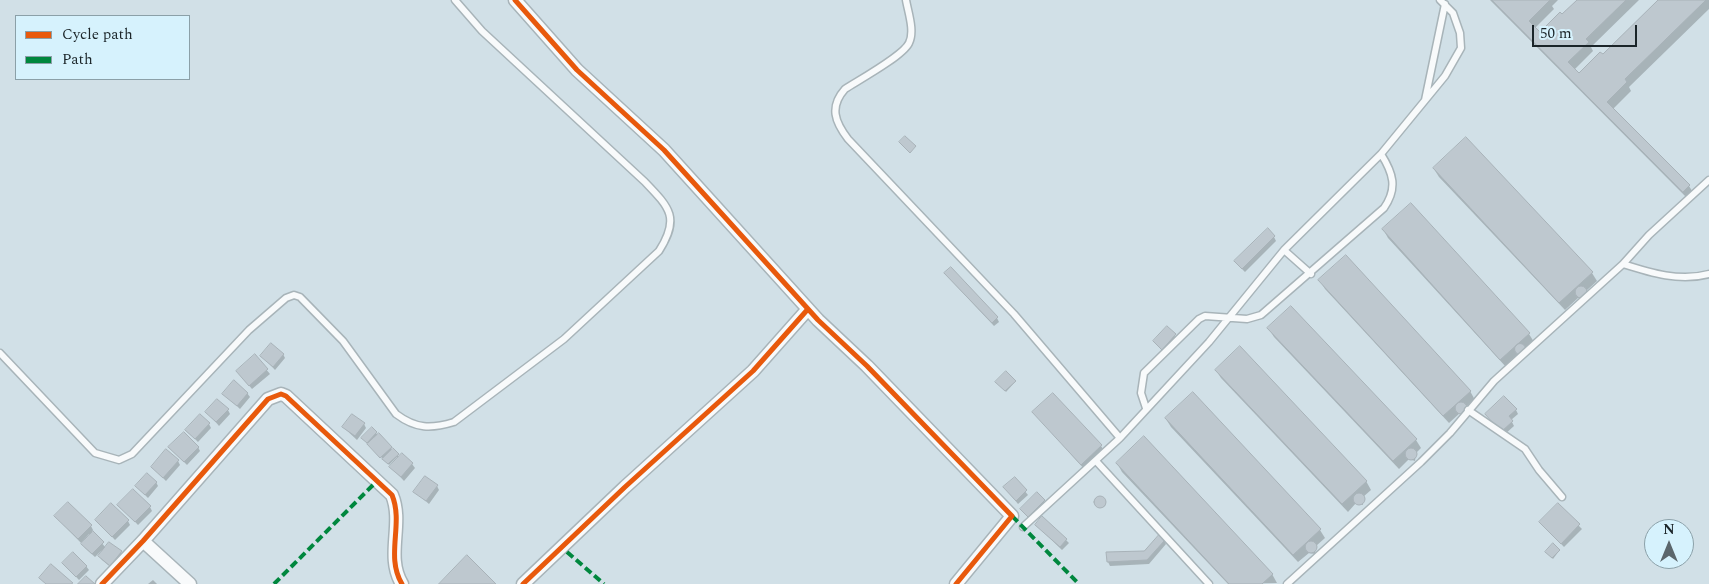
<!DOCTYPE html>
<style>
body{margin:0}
#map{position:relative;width:1709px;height:584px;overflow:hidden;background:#d1e0e7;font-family:Spectral,serif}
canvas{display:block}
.legend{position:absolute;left:15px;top:15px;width:175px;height:65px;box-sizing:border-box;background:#d6f2fd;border:1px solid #8ba0a8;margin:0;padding:6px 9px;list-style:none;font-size:15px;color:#1b2529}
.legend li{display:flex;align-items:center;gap:10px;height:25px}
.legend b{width:25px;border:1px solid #8ba0a8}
.north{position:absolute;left:1644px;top:519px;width:50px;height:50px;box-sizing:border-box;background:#d6f2fd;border:1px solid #8ba0a8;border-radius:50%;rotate:0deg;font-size:14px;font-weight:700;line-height:20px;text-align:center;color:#1b2529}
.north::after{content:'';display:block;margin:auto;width:18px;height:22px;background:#5b666c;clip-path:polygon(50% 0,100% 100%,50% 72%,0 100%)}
.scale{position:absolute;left:1532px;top:25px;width:105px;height:22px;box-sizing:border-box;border:2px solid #1b2529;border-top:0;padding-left:6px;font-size:15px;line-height:18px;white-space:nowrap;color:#1b2529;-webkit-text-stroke:4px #d6f2fd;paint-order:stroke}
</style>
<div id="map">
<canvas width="1709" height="584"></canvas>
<ul class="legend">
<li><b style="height:6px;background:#e8590c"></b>Cycle path</li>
<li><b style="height:6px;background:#00873e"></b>Path</li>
</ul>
<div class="north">N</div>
<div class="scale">50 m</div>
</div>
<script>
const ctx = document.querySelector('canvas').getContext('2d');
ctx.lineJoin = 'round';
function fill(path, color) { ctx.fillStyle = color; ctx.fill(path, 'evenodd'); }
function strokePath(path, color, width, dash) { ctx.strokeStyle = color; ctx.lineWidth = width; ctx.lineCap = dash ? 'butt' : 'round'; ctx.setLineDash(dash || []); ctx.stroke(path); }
const shadow = new Path2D(`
 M1490 0H1558L1552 6 1554 9 1534 29 1540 34 1579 0H1639L1591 47 1593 51 1574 70 1579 75 1602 56 1660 0H1709V9L1629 87 1631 91 1613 109 1689 186 1694 194 1689 200Z
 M1434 169 1592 273 1597 281 1586 291 1585 299 1578 298 1565 310 1439 177Z
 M1383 229 1529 334 1534 342 1506 367 1388 238Z
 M1274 237 1276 241 1245 272 1238 265 1236 262Z
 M950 268 997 318 999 322 994 326 948 277Z
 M1320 281 1470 391 1475 400 1466 407 1465 414 1460 413 1449 423 1325 289Z
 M1291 308 1416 440 1421 448 1416 453 1415 461 1409 459 1399 469 1274 337 1269 329Z
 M1167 328 1177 339 1164 353 1154 341Z
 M283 354 285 358 275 370 262 356Z
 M255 356 270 374 252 389 240 375Z
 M1216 370 1366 481 1371 490 1363 497V505L1356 503 1348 512 1221 378Z
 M1015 382 1006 392 998 383Z
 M247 393 250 397 240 409 224 394Z
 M228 410 230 414 219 426 207 412Z
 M1516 410 1518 414 1511 420 1514 426 1504 435 1486 414Z
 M1034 413 1101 446 1105 452 1085 470Z
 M1166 419 1320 530 1325 538 1316 546 1315 554 1309 553 1298 562 1171 427Z
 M209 424 211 428 198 442 186 430Z
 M364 424 366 428 357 440 343 427Z
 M372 429 400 458 402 455 412 464 415 468 404 481 391 467 399 459 397 457 389 465 364 440Z
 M198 447 200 451 187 465 170 448Z
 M178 461 180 465 166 481 152 467Z
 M1117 463 1272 574 1277 583 1228 584 1122 472Z
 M1015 479 1028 495 1018 504 1005 488Z
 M156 482 158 486 148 498 136 486Z
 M437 486 439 490 429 504 415 492Z
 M1096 503a5 5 0 1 1 10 0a5 5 0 1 1-10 0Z
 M1044 501 1046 505 1031 520 1024 513Z
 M119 505 150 507 152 511 138 525Z
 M1558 505 1582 529 1564 547 1541 523Z
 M56 517 91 526 93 530 92 532 106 548 121 552 123 556 113 569 102 560 99 556 102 550 95 557 85 548 83 544 91 536 89 534 81 543Z
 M96 520 128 521 130 525 115 540Z
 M1036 525 1066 540 1069 543 1062 550Z
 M1164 540 1166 544 1149 564 1110 566 1108 562 1107 553 1145 552Z
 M1559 551 1553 559 1547 553Z
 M63 563 86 566 89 570 79 580Z
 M153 580 157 584H148Z`);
const building = new Path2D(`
 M1492 0H1550L1529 21 1540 32 1560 12 1562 14 1577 0H1626L1586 39 1589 42 1568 62 1579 73 1600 52 1603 54 1658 0H1706L1625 79 1627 82 1607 102 1690 185 1683 192Z
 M905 136 916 146 910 153 899 142Z
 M1466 137 1593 272 1559 303 1433 168Z
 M1411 203 1530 333 1500 360 1382 229Z
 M1268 228 1275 236 1242 269 1234 261Z
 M1346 255 1471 391 1443 416 1318 280Z
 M951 267 998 317 992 323 944 273Z
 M1575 292a6 6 0 1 1 12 0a6 6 0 1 1-12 0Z
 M1291 306 1417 439 1393 461 1267 328Z
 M1167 326 1176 334 1162 350 1153 341Z
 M271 343 284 354 273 367 260 356Z
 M1514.5 349a5.5 5.5 0 1 1 11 0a5.5 5.5 0 1 1-11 0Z
 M1240 346 1367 481 1342 504 1215 370Z
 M255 354 268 369 249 386 236 371Z
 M1006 371 1016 381 1005 391 995 382Z
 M234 380 248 393 237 406 222 394Z
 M1193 392 1321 529 1293 555 1165 418Z
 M1053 393 1102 445 1081 465 1032 412Z
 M1504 396 1517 409 1509 416 1513 421 1501 432 1485 414Z
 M217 399 229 409 216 422 205 412Z
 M1455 408a6 6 0 1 1 12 0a6 6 0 1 1-12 0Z
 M200 414 210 423 195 439 185 430Z
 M352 414 365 423 355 436 342 427Z
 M372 427 377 432 367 443 361 438Z
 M184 432 199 447 184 462 168 447Z
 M379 433 392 447 380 458 367 444Z
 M1144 436 1273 574 1262 584H1229L1116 463Z
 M1405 454a6 6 0 1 1 12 0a6 6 0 1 1-12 0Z
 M393 448 399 454 388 464 382 459Z
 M166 449 179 460 163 478 151 467Z
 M402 453 413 463 401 477 389 467Z
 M147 473 157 482 145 495 135 486Z
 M425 476 438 485 426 501 413 492Z
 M1015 477 1027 490 1016 501 1003 487Z
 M133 489 151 506 135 522 117 505Z
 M1037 492 1045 500 1028 517 1020 509Z
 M1353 499a6 6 0 1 1 12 0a6 6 0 1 1-12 0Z
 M1094 502a6 6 0 1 1 12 0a6 6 0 1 1-12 0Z
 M68 502 92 525 78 539 54 516Z
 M111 503 129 520 112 537 95 520Z
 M1558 503 1580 524 1561 544 1539 522Z
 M1042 516 1067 539 1060 547 1035 525Z
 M93 531 104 542 92 554 81 544Z
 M1159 535 1165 540 1147 560 1107 562 1106 552 1144 551Z
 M1305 547a6 6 0 1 1 12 0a6 6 0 1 1-12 0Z
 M109 542 122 551 110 566 98 556Z
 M1553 543 1560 550 1552 558 1545 552Z
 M73 552 87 566 76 577 62 563Z
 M467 555 496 584H439Z
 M51 564 73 583 71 584H46L39 578Z
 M86 576 95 584H78Z`);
const service = new Path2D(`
 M906 0C908 12 915 31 909 43 903 56 859 80 845 89 829 107 835 122 848 139L1014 314 1120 438 1023 527
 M1425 100 1445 4
 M1284 250 1311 274
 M1623 264C1651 273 1680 282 1709 274
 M0 353 95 453 119 460 132 454 249 330 286 298 294 295 300 297 343 341 396 414C416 429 431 429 454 422L564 339 659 251C680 218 670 208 645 182L482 31 455 0
 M1146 408 1141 393 1144 373 1199 319 1205 316 1247 319 1261 315 1384 208C1398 188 1393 173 1381 154
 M1468 410 1525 449 1539 470 1562 497
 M1120 438 1209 342 1284 250 1381 154 1445 76 1461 48 1460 33 1453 13 1440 0
 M1096 461 1209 584
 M1287 584 1421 462 1450 433 1494 381 1623 264 1649 235 1709 180`);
const minor = new Path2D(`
 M515 0 577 70 664 150 818 320 867 366 1012 516 956 584
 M143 541 190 584
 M102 584 143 541 268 399 281 394 286 396 392 495C404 524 385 556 402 584
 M523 584 625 487 753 371 808 309`);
const quiet = new Path2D(`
 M1012 516 1079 584
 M567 552 604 584
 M274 584 378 480`);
const cycleway = new Path2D(`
 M515 0 577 70 664 150 818 320 867 366 1012 516 956 584
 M102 584 143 541 268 399 281 394 286 396 392 495C404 524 385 556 402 584
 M523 584 625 487 753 371 808 309`);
fill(shadow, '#0003');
fill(building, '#bec8cf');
strokePath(building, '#a8b2b8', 1);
strokePath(service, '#a8b4b9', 9);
strokePath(minor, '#a8b4b9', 15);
strokePath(service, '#f8fafb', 6);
strokePath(minor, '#f8fafb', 12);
strokePath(quiet, '#00873e', 4, [8, 4]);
strokePath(cycleway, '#e8590c', 5);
</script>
